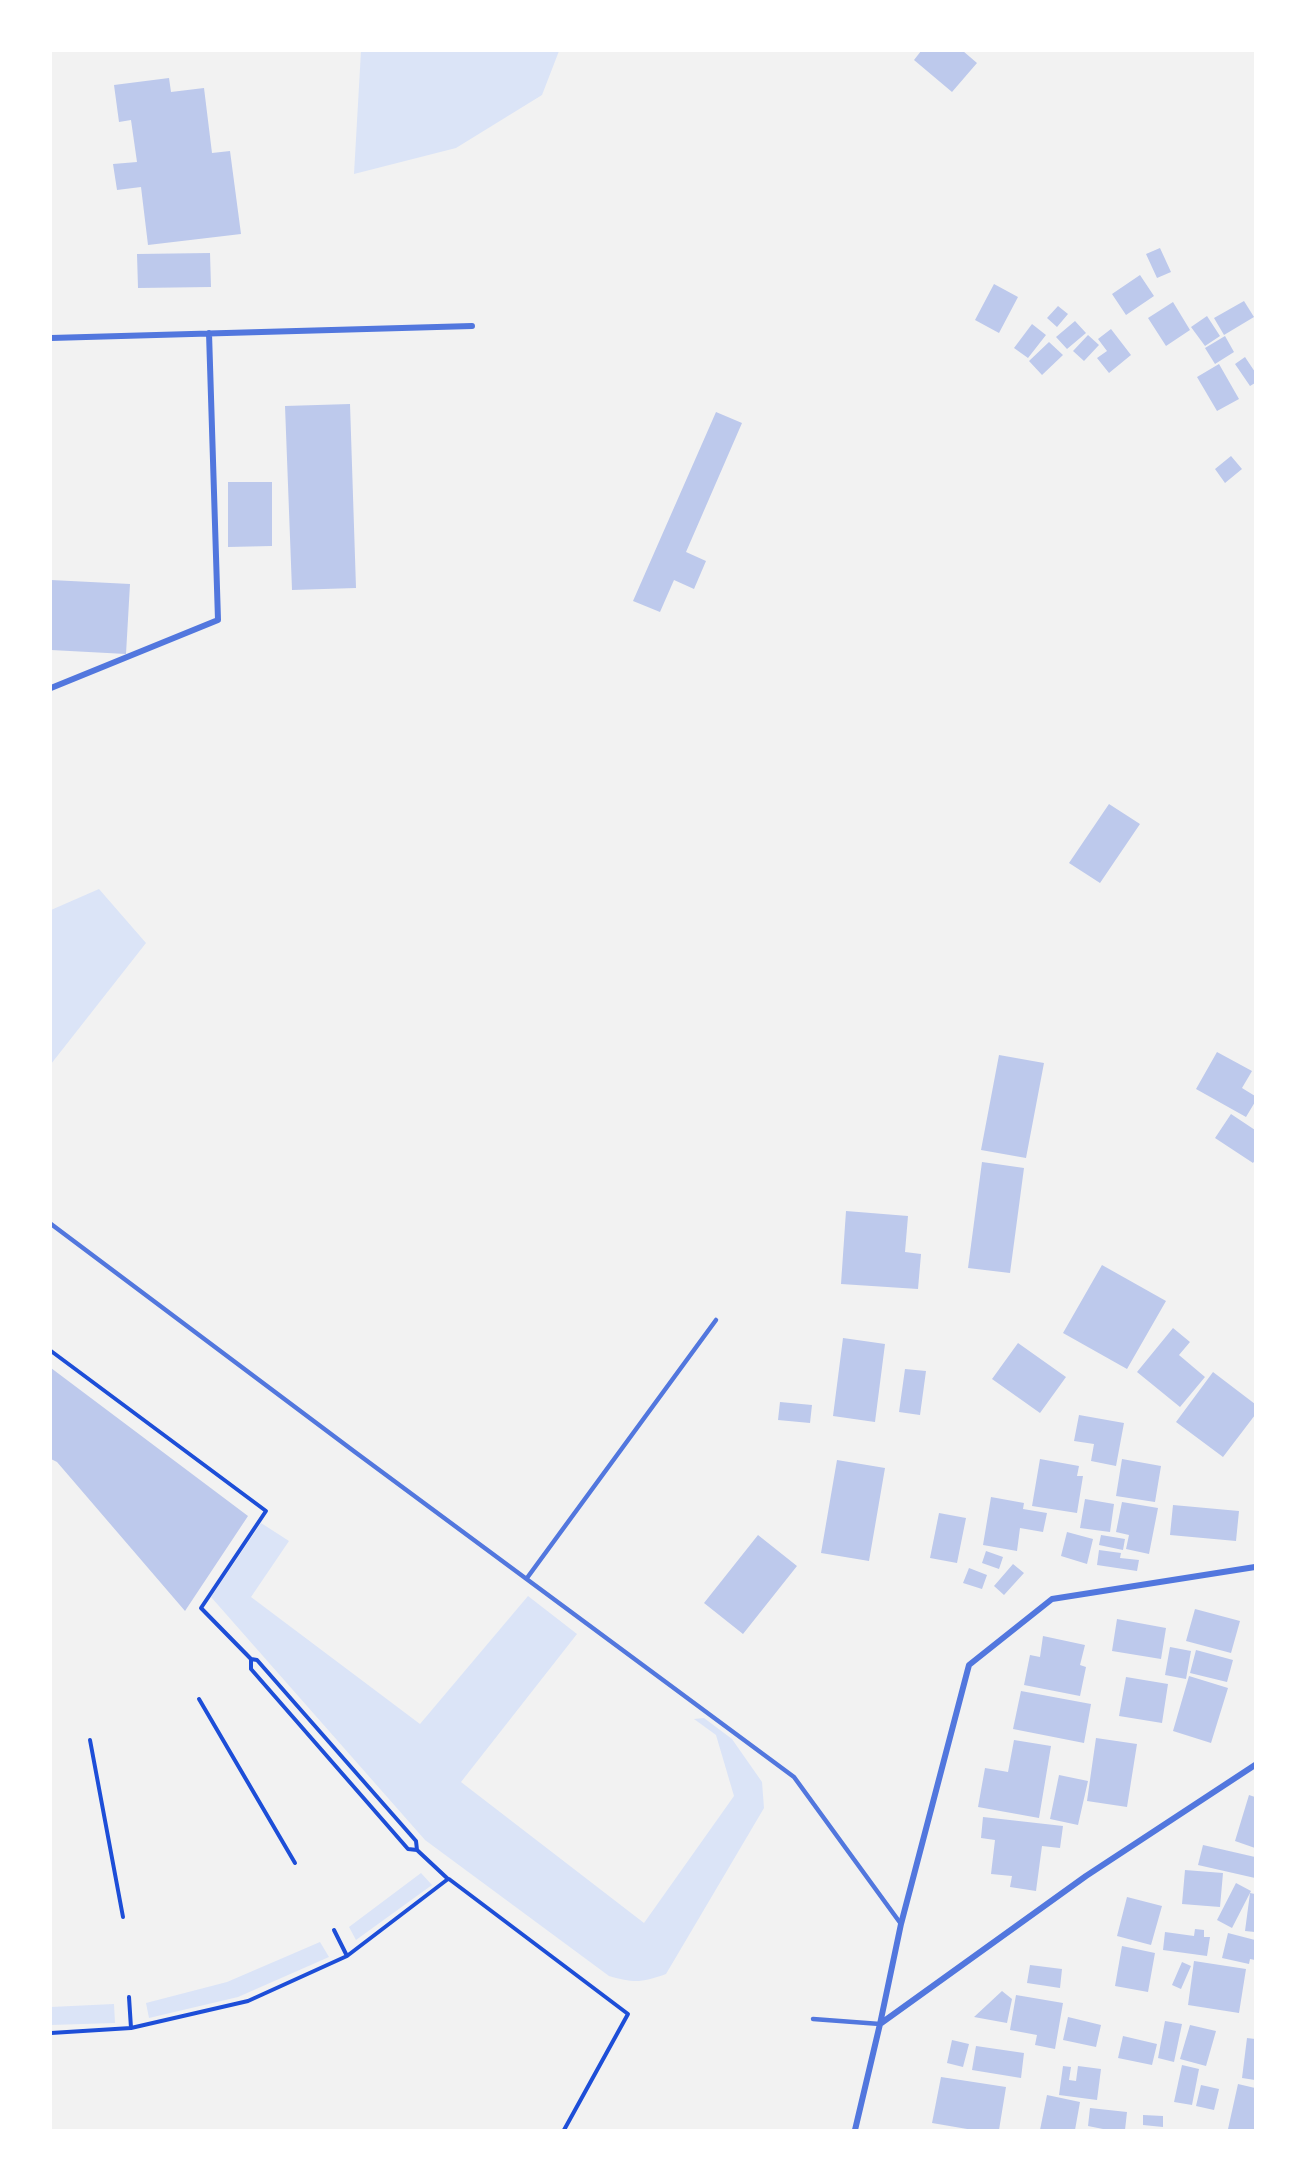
<!DOCTYPE html>
<style>
body{margin:0}
#map{position:relative;width:1306px;height:2181px;overflow:hidden;background:#f2f2f2;font-family:Roboto,sans-serif}
canvas{display:block}
.frame{position:absolute;inset:0;border:52px solid #fff;pointer-events:none}
</style>
<div id="map">
<canvas width="1306" height="2181"></canvas>
<div class="frame"></div>
</div>
<script>
const ctx = document.querySelector('canvas').getContext('2d');
ctx.lineJoin = 'round';
function fill(path, color) { ctx.fillStyle = color; ctx.fill(path, 'evenodd'); }
function strokePath(path, color, width, dash) { ctx.strokeStyle = color; ctx.lineWidth = width; ctx.lineCap = dash ? 'butt' : 'round'; ctx.setLineDash(dash || []); ctx.stroke(path); }
const green = new Path2D(`
 M361 51H559L542 95 456 148 354 174Z
 M99 889 146 943 51 1064V910Z
 M261 1523 289 1541 251 1597 420 1724 528 1596 577 1634 461 1782 644 1923 734 1796 716 1735 694 1719 704 1718 732 1739 762 1782 764 1808 666 1974C641 1983 634 1983 609 1976L425 1840 211 1597Z
 M421 1873 432 1885 356 1940 349 1927Z
 M320 1942 329 1957 238 1997 149 2018 146 2003 227 1982Z
 M114 2004 115 2023 51 2025V2007Z`);
const building = new Path2D(`
 M921 51H963L977 63 952 92 914 60Z
 M169 78 171 92 204 88 212 153 230 151 241 234 148 245 141 187 117 190 113 164 137 162 131 120 119 122 114 85Z
 M1160 248 1171 272 1157 278 1146 254Z
 M210 253 211 287 138 288 137 254Z
 M1140 275 1154 296 1126 315 1112 294Z
 M994 284 1018 297 999 333 975 320Z
 M1244 301 1254 317 1224 335 1214 318Z
 M1173 302 1190 330 1166 346 1148 318Z
 M1058 306 1068 314 1057 327 1047 318Z
 M1207 316 1220 336 1205 346 1191 327Z
 M1075 321 1086 333 1067 349 1056 337Z
 M1032 324 1046 335 1028 358 1014 348Z
 M1111 329 1131 355 1109 373 1097 358 1107 351 1098 339Z
 M1088 335 1099 345 1084 361 1073 351Z
 M1225 336 1234 352 1215 364 1205 348Z
 M1049 342 1063 355 1042 375 1029 361Z
 M1245 357 1255 372V383L1250 386 1235 364Z
 M1219 364 1239 399 1217 411 1197 377Z
 M350 404 356 588 292 590 285 406Z
 M716 412 742 423 686 552 706 561 694 589 674 580 660 612 633 601Z
 M1231 456 1242 469 1225 483 1215 469Z
 M228 482H272V546L228 547Z
 M51 580 130 584 126 654 51 650Z
 M1109 804 1140 824 1100 883 1069 863Z
 M1217 1052 1252 1071 1242 1088 1255 1096V1102L1246 1117 1196 1089Z
 M999 1055 1044 1063 1026 1158 981 1150Z
 M1231 1114 1255 1130V1160L1253 1163 1215 1138Z
 M982 1162 1024 1168 1010 1273 968 1268Z
 M846 1211 908 1216 905 1252 921 1254 918 1289 841 1284Z
 M1102 1265 1166 1301 1127 1369 1063 1333Z
 M1173 1328 1190 1342 1179 1355 1205 1377 1180 1407 1137 1372Z
 M843 1338 885 1344 875 1422 833 1416Z
 M1018 1343 1066 1377 1040 1413 992 1379Z
 M51 1368 248 1516 185 1611 57 1462 51 1459Z
 M905 1369 926 1371 920 1415 899 1412Z
 M1213 1372 1255 1404V1415L1223 1457 1176 1422Z
 M780 1402 812 1405 810 1423 778 1420Z
 M1079 1415 1124 1423 1116 1466 1091 1461 1094 1444 1074 1441Z
 M1040 1459 1079 1466 1077 1476H1083L1077 1513 1032 1506Z
 M1122 1459 1161 1466 1155 1502 1116 1496Z
 M837 1460 885 1468 869 1561 821 1553Z
 M991 1497 1024 1503 1023 1509 1047 1513 1043 1532 1020 1528 1017 1551 983 1545Z
 M1085 1499 1114 1504 1110 1532 1080 1528Z
 M1122 1502 1158 1508 1149 1554 1126 1549 1129 1535 1116 1532Z
 M1173 1505 1239 1511 1236 1541 1170 1535Z
 M939 1513 966 1518 957 1563 930 1558Z
 M1067 1532 1093 1539 1087 1564 1061 1556Z
 M758 1535 797 1566 743 1634 704 1603Z
 M1101 1535 1125 1539 1123 1550 1099 1545Z
 M1099 1550 1121 1553 1120 1558 1139 1560 1137 1571 1097 1565Z
 M986 1551 1003 1557 999 1569 982 1563Z
 M1013 1564 1024 1573 1004 1595 994 1586Z
 M969 1568 987 1575 982 1589 963 1583Z
 M1195 1609 1240 1621 1231 1653 1186 1641Z
 M1117 1619 1166 1628 1161 1659 1112 1651Z
 M1043 1636 1085 1645 1080 1665 1086 1667 1080 1696 1024 1685 1030 1655 1040 1657Z
 M1170 1647 1191 1651 1186 1679 1165 1675Z
 M1196 1650 1233 1660 1227 1682 1190 1673Z
 M1189 1676 1228 1688 1211 1743 1173 1731Z
 M1126 1677 1168 1684 1162 1723 1119 1716Z
 M1021 1691 1091 1704 1084 1743 1013 1729Z
 M1096 1738 1137 1744 1127 1807 1087 1801Z
 M1014 1740 1051 1746 1039 1818 978 1807 985 1768 1008 1772Z
 M1059 1775 1088 1781 1078 1825 1050 1819Z
 M1249 1795 1255 1797V1848L1235 1841Z
 M983 1817 1063 1826 1060 1848 1042 1846 1036 1891 1010 1887 1012 1876 991 1874 995 1840 981 1838Z
 M1203 1845 1255 1857V1878L1198 1865Z
 M1185 1870 1223 1873 1220 1907 1182 1904Z
 M1236 1883 1251 1891 1232 1928 1217 1920Z
 M1250 1893 1255 1894V1932L1245 1931Z
 M1127 1897 1162 1906 1151 1945 1117 1936Z
 M1195 1929 1204 1930V1937H1210L1207 1956 1163 1950 1165 1932 1194 1936Z
 M1228 1933 1255 1940V1960L1250 1959 1249 1964 1222 1958Z
 M1122 1946 1155 1953 1148 1992 1115 1986Z
 M1194 1961 1246 1969 1239 2013 1188 2005Z
 M1182 1962 1191 1966 1181 1989 1172 1985Z
 M1030 1965 1062 1969 1060 1988 1027 1983Z
 M1002 1991 1012 1999 1007 2023 974 2017Z
 M1016 1995 1063 2003 1055 2049 1035 2045 1037 2035 1010 2030Z
 M1068 2017 1101 2025 1096 2047 1063 2040Z
 M1165 2021 1182 2024 1174 2062 1158 2058Z
 M1190 2025 1216 2031 1206 2066 1180 2059Z
 M1123 2036 1157 2044 1152 2065 1118 2058Z
 M1247 2038 1255 2039V2080L1242 2078Z
 M952 2040 969 2044 963 2067 947 2063Z
 M976 2046 1024 2053 1021 2078 972 2070Z
 M1182 2065 1199 2069 1192 2105 1174 2102Z
 M1063 2066 1071 2067 1069 2080 1076 2081 1078 2066 1101 2069 1097 2100 1059 2095Z
 M941 2077 1006 2087 999 2130H973L932 2123Z
 M1238 2084 1255 2088V2130L1228 2129Z
 M1201 2085 1219 2089 1214 2110 1196 2106Z
 M1047 2095 1080 2102 1075 2130H1040Z
 M1090 2108 1127 2112 1125 2130H1108L1088 2126Z
 M1143 2115 1163 2116V2127L1143 2125Z`);
const path = new Path2D(`
 M51 1351 266 1511 201 1608 251 1659 257 1660 416 1841 417 1850
 M199 1699 295 1863
 M90 1740 123 1917
 M449 1879 628 2014 564 2130
 M334 1930 347 1956
 M129 1997 131 2028
 M51 2033 131 2028 248 2001 347 1956 448 1879 417 1850 408 1849 251 1669V1659`);
const service = new Path2D(`
 M51 1224 355 1452 794 1777 901 1924
 M527 1578 716 1320
 M813 2019 880 2024`);
const minor = new Path2D(`
 M51 338 472 326
 M51 688 218 620 209 333
 M880 2024 901 1924 969 1665 1052 1599 1255 1567
 M855 2130 880 2024 1086 1876 1255 1765`);
fill(green, '#dbe4f7');
fill(building, '#bdc9ec');
strokePath(path, '#1d4ed8', 4);
strokePath(service, '#5277de', 4.5);
strokePath(minor, '#5277de', 6);
</script>
